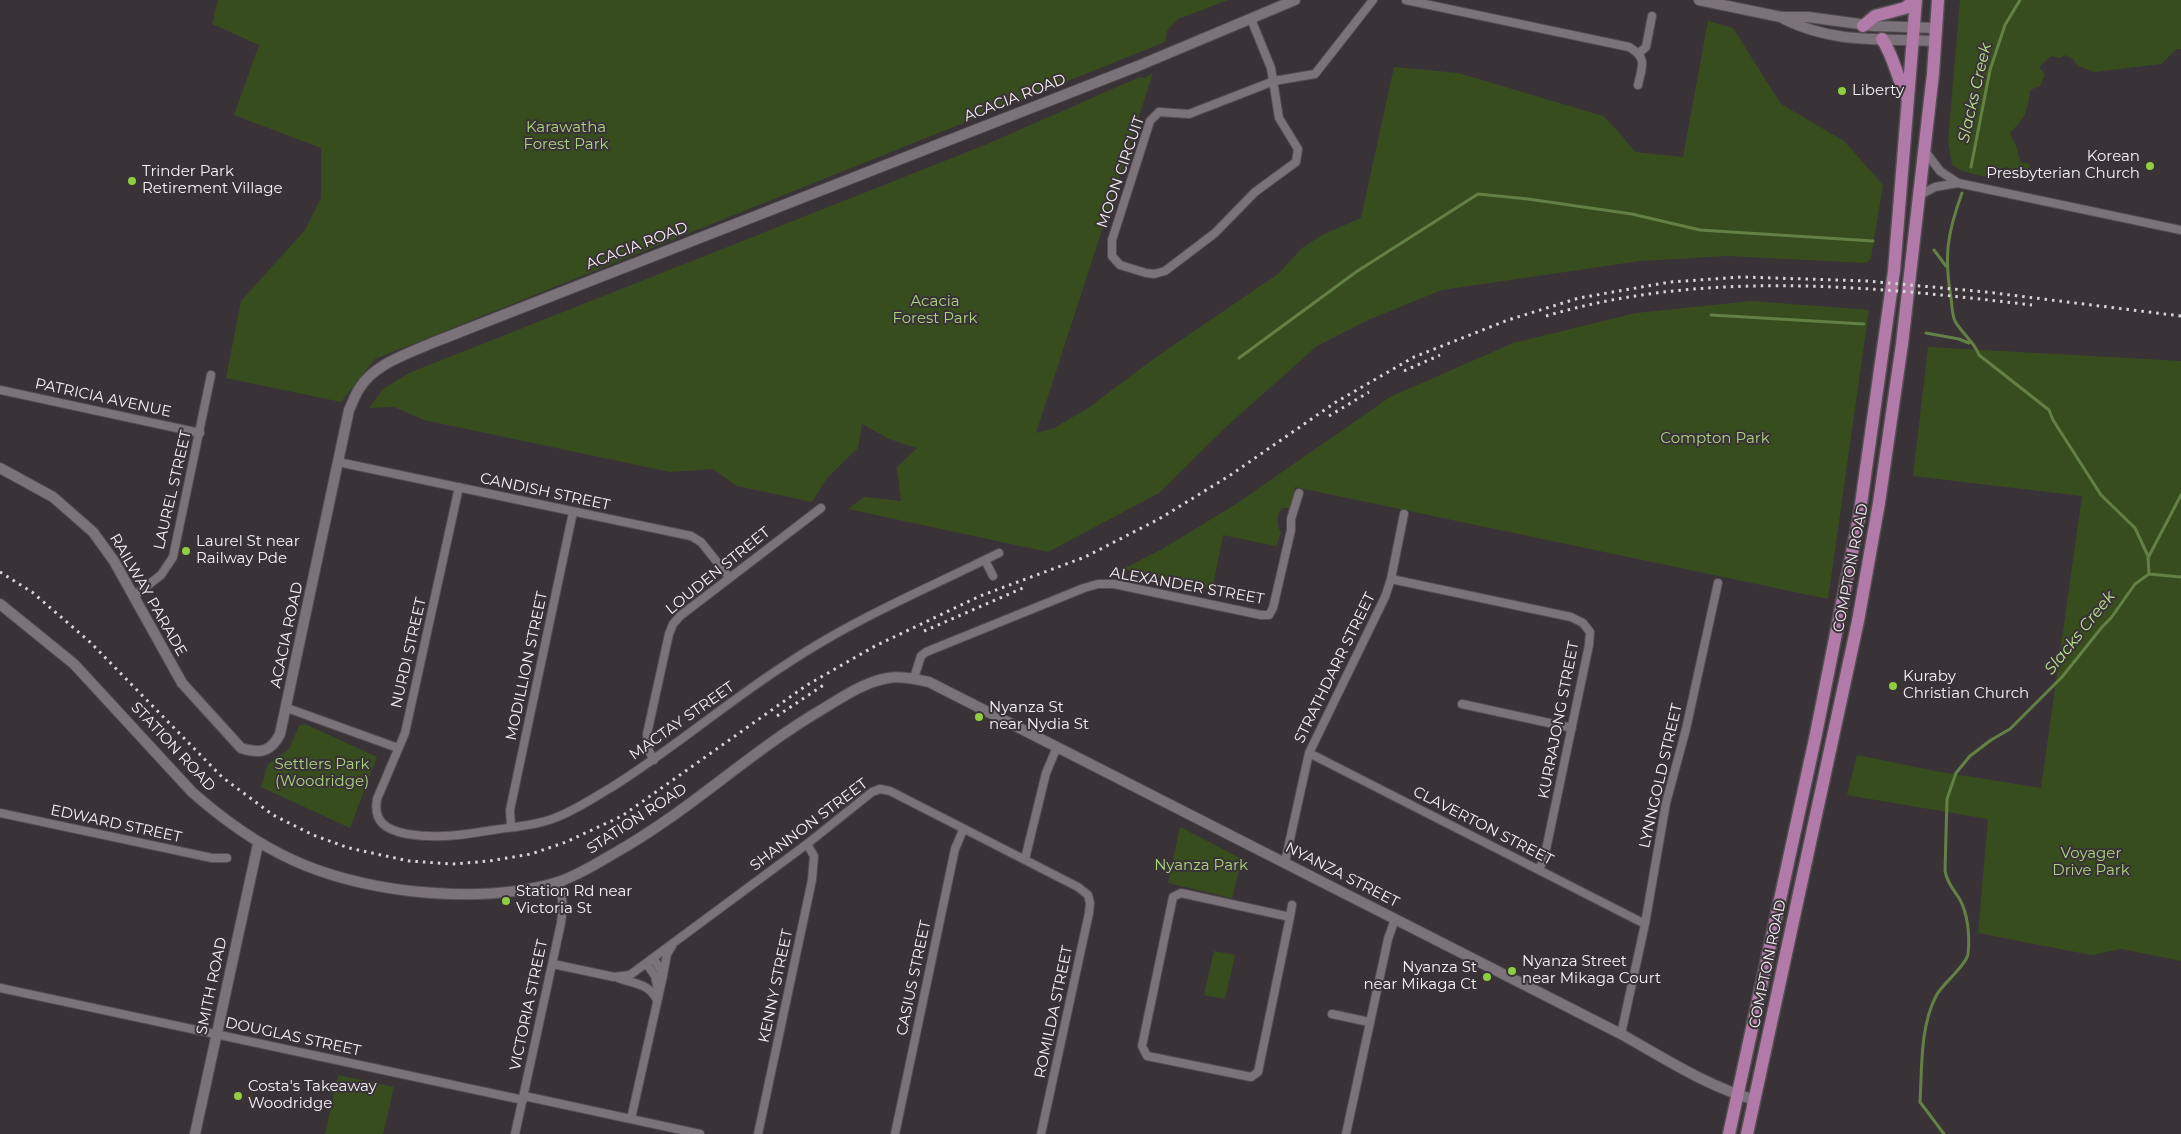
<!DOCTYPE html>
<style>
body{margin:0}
canvas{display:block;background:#393237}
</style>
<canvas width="2181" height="1134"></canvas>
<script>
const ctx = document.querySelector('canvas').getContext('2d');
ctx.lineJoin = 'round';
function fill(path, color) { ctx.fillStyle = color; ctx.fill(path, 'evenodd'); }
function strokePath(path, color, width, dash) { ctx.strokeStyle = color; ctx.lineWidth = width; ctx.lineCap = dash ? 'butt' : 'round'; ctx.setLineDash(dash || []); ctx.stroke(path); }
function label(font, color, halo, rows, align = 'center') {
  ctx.font = font + ' Montserrat,sans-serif'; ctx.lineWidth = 4; ctx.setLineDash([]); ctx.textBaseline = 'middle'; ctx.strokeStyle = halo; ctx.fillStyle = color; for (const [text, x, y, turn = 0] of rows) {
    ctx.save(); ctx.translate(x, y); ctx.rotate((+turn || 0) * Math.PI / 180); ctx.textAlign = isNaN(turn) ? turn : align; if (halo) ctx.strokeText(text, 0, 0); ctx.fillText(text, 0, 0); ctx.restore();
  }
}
const green = new Path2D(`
 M218 0H1228L1178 19 1167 30 1165 42 375 359 341 402 226 378 241 301 305 230 321 198V148L234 115 259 45 212 24Z
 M1960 0H2181V49H2177L2161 64 2094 72 2078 66 2073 59 2065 55 2060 58 2051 56 2039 67 2045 74 2040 86 2030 90C2028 112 2025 118 2010 133L2017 148 2020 162 2029 164V174L2019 173 2007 167 1997 170 1989 178 1962 171 1952 165 1948 141Z
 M1708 21 1733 28 1781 104 1844 141 1883 185 1871 258 1866 263 1728 256 1640 261 1442 290 1368 320 1317 346 1227 426 1159 493 1048 552 848 509 864 497 901 501 897 467 917 448 889 439 862 424 858 448 827 478 812 502 737 486 713 469 670 472 424 420 394 407 369 408 383 389 409 373 985 145 1140 77 1145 78 1153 73 1036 433 1054 428 1088 408 1159 355 1278 274 1302 248 1324 234 1361 218 1394 67 1458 73 1603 116 1617 130 1635 152 1683 157Z
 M1752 301 1869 310 1828 599 1295 487 1291 508H1282C1276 516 1276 524 1281 533L1276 546 1223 535 1212 590 1123 569 1164 548 1236 504 1390 397 1513 343 1636 313Z
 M1928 347 2181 361V961L2121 949 2091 955 1978 933 1988 819 1847 795 1857 755 1935 771 2041 788 2082 496 1913 476Z
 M305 724 377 757 350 828 261 787 268 764 289 749 299 726Z
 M1180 827 1242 859 1232 898 1168 883Z
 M1214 951 1235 955 1225 999 1204 995Z
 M338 1075 394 1087 383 1134H325Z`);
const stream = new Path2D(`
 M1971 167 1990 70 2005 25 2020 0
 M1934 250 1946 266
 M1711 315 1864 324
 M1926 333 1959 339 1969 343
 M1239 358 1356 272 1478 194 1528 199 1632 214 1700 230 1873 241
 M2149 556 2181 495
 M2149 574 2181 577
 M1944 1134 1920 1102C1922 1068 1920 1027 1936 996 1942 984 1966 966 1968 954 1970 936 1968 913 1959 898 1953 889 1947 882 1945 871L1947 799 1956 773 1970 756 1991 740 2010 729 2062 677 2102 627 2111 618 2135 584 2149 574 2148 556 2135 528 2101 495 2053 420 2049 410 1979 355C1974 341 1962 334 1955 321 1952 315 1952 305 1951 298 1944 256 1947 234 1962 193`);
const minor = new Path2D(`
 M1406 0 1629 47C1648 58 1642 66 1638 85
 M1251 19 1271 68 1279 118 1298 149 1296 162 1255 192 1215 233 1165 271 1154 274 1146 273 1120 265 1112 256V240L1150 121 1159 112 1189 114 1274 81 1315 74 1373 0
 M1639 53 1646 47 1652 16
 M1925 151 1940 171 1958 183 2181 230
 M1920 195 1935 187 1958 183
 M0 390 200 433
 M338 462 691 536 701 542 729 577
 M459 487 405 733 377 799C373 822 386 830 407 834 438 839 462 835 493 830 512 827 533 826 552 819 573 812 593 798 612 787 673 749 727 702 788 663 854 619 928 588 999 553
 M985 560 993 576
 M1391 579 1571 617 1583 623 1590 632 1589 645 1544 859 1539 869
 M134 596 161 575 173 557 211 375
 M914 678 921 656 926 652 1084 588 1098 584H1114L1261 615H1269L1273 608 1291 530V519L1299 493
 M1462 704 1572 728
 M287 708 398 748
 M1309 753 1645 924
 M654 760 649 751 647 734 669 634 673 624 680 616 821 508
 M0 813 212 858H227
 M511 827 510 810 573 512
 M1025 859 1046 773 1057 747
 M1285 862 1309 753 1385 597 1391 579 1404 514
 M1290 917 1181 893 1173 897 1142 1046 1147 1056 1251 1077 1258 1072 1290 917 1292 905
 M646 963 655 976 658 990
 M553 964 614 977 630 975 807 844 872 792 880 789 890 791 1078 887 1088 895 1090 903 1089 913 1041 1134
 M663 975 667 954 672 946
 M618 978C634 984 649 983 657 1000
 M0 988 523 1100
 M1332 1014 1369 1022
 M1621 1034 1645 924 1666 803 1686 729 1718 583
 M524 1096 700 1134
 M631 1119 663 976 661 970 653 958
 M515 1134 561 923 563 906 559 881
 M758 1134 812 880 814 856 807 844
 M895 1134 955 849 963 830
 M1346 1134 1388 939 1395 919`);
const tertiary = new Path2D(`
 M1699 0 1781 17H1808L1874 26 1936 28
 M1784 19C1834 44 1881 38 1935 41
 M0 468 53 497 93 532 114 561 182 683 241 748C260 754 271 752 280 734L349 410C352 404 355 395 359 389 374 364 407 354 432 343L1138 66 1295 0
 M0 604 74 664 192 792C260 852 319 880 410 891 457 896 512 896 558 882 577 876 596 864 613 854 687 813 748 753 821 710 841 698 864 682 888 678 902 676 915 679 929 682L1621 1034C1664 1058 1706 1086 1755 1100
 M195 1134 258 844`);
const primary = new Path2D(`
 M1863 26 1875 16 1905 8 1915 0
 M1882 39C1895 58 1897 80 1908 99
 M1729 1134 1816 734 1859 518 1894 271 1916 0
 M1747 1134 1858 621 1879 503 1902 344 1933 74 1938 0`);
const rail = new Path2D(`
 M1546 316C1704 269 1871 286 2032 305
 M1404 371 1440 355
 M1329 416 1369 392
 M0 572 32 592 90 642 222 777 273 815 313 835 349 848 409 861 453 864 489 861 531 854 566 842 622 816 807 685 875 646 980 596 1085 557 1159 519 1229 476 1336 402 1414 357 1508 320 1579 298 1670 282 1742 277 1867 281 1986 292 2181 316
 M924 631 1025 587
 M777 716 825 684`);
const markers = [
 [1842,91,5,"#8fcd41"],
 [2150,166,5,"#8fcd41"],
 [132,181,5,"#8fcd41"],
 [186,551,5,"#8fcd41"],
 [1893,686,5,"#8fcd41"],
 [979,717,5,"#8fcd41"],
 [506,901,5,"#8fcd41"],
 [1512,971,5,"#8fcd41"],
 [1487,977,5,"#8fcd41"],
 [238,1096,5,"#8fcd41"]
];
const poiNames = [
 ["Liberty",1852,91],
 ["Korean",2140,157,"right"],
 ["Presbyterian Church",2140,174,"right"],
 ["Trinder Park",142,172],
 ["Retirement Village",142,189],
 ["Laurel St near",196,542],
 ["Railway Pde",196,559],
 ["Kuraby",1903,677],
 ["Christian Church",1903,694],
 ["Nyanza St",989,708],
 ["near Nydia St",989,725],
 ["Station Rd near",516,892],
 ["Victoria St",516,909],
 ["Nyanza Street",1522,962],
 ["near Mikaga Court",1522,979],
 ["Nyanza St",1477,968,"right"],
 ["near Mikaga Ct",1477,985,"right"],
 ["Costa's Takeaway",248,1087],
 ["Woodridge",248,1104]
];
const streetNames = [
 ["ACACIA ROAD",1015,98,-21],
 ["MOON CIRCUIT",1121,172,-71],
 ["ACACIA ROAD",637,246,-21],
 ["PATRICIA AVENUE",103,398,12],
 ["LAUREL STREET",173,490,-77],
 ["CANDISH STREET",545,492,12],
 ["COMPTON ROAD",1851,568,-79],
 ["LOUDEN STREET",718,571,-39],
 ["ALEXANDER STREET",1187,586,10],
 ["RAILWAY PARADE",148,595,60],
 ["ACACIA ROAD",287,635,-78],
 ["NURDI STREET",409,653,-77],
 ["MODILLION STREET",527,666,-78],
 ["STRATHDARR STREET",1335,668,-64],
 ["KURRAJONG STREET",1559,720,-79],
 ["MACTAY STREET",682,721,-35],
 ["STATION ROAD",173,747,47],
 ["LYNNGOLD STREET",1661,776,-77],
 ["STATION ROAD",637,819,-33],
 ["EDWARD STREET",116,824,12],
 ["SHANNON STREET",809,825,-37],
 ["CLAVERTON STREET",1483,826,27],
 ["NYANZA STREET",1342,875,27],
 ["COMPTON ROAD",1768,964,-78],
 ["CASIUS STREET",914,978,-78],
 ["SMITH ROAD",212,986,-78],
 ["KENNY STREET",776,986,-78],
 ["VICTORIA STREET",529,1005,-78],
 ["ROMILDA STREET",1054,1012,-78],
 ["DOUGLAS STREET",293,1037,12]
];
const parkNames = [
 ["Karawatha",566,128],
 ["Forest Park",566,145],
 ["Acacia",935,302],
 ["Forest Park",935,319],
 ["Compton Park",1715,439],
 ["Settlers Park",322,765],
 ["(Woodridge)",322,782],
 ["Voyager",2091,854],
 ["Drive Park",2091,871],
 ["Nyanza Park",1201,866]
];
const waterNames = [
 ["Slacks Creek",1975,93,-77],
 ["Slacks Creek",2080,633,-51]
];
fill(green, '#374d1e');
strokePath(stream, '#638145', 3);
strokePath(minor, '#534e52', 10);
strokePath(tertiary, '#534e52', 12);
strokePath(primary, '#534e52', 15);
strokePath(minor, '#7b7379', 8);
strokePath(tertiary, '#7b7379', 10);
strokePath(primary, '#b27aa8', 12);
strokePath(rail, '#d9d4d8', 3, [2.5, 5]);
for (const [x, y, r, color] of markers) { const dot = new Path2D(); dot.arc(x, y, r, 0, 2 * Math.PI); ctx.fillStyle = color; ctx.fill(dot); strokePath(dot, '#393237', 2); }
label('15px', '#f6f1f5', '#393237', poiNames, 'left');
label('15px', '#f6f1f5', '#393237', streetNames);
label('15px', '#aad57f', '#393237', parkNames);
label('italic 16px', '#b9e48e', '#393237', waterNames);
</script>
